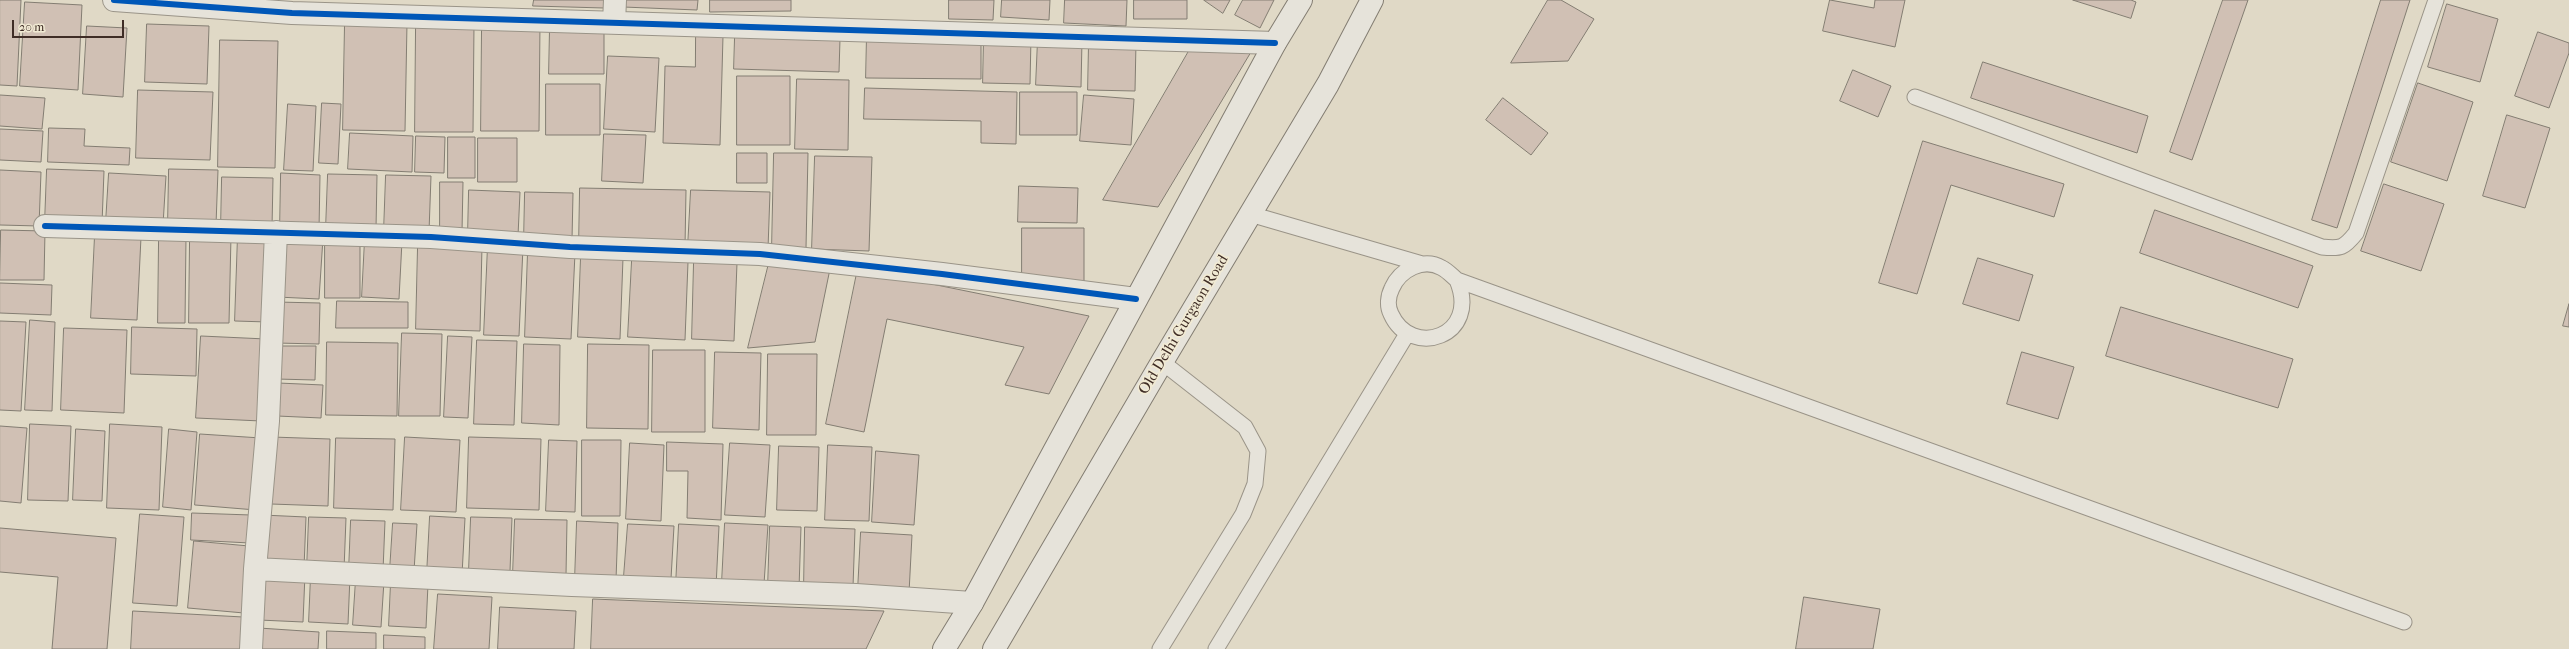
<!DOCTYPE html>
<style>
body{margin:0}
#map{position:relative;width:2569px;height:649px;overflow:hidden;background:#e0d9c6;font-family:"IM FELL French Canon",serif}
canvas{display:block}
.scale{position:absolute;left:12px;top:20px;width:112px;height:18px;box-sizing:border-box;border:2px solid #3f2d26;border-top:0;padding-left:5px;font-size:12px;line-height:14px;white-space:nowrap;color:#3f2d26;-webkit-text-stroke:3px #f1ead3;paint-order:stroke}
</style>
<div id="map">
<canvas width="2569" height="649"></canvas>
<div class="scale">20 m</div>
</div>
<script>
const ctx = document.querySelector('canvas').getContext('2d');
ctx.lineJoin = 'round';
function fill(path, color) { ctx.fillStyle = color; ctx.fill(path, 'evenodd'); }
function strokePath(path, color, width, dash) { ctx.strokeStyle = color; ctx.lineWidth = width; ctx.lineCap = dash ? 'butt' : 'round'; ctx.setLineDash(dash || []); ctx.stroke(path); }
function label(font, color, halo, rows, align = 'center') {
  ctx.font = font + ' "IM FELL French Canon",serif'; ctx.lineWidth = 3.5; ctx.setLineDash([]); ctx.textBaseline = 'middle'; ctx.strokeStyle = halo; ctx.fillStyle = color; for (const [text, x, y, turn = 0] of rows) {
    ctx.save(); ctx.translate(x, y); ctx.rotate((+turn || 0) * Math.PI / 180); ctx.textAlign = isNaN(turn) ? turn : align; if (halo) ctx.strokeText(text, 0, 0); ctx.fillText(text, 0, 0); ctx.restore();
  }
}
const building = new Path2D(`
 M0 0H21L17 86 0 85Z
 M534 0H604V8L533 6Z
 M623 0H698L697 10 623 7Z
 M710 0H791V11L710 12Z
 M949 0H994L993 20 949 19Z
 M1002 0H1050L1049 20 1001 17Z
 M1065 0H1127L1126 26 1064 23Z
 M1134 0H1187V19H1134Z
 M1204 0H1230L1223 13Z
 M1243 0H1274L1260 28 1235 15Z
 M1548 0H1561L1594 19 1568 61 1511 63Z
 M1830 0 1874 8 1875 0H1905L1895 47 1823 31Z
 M2073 0H2131L2136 2 2131 18Z
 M2223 0H2248L2192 160 2170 152Z
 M2381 0H2410L2337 228 2312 220Z
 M25 2 82 5 78 90 20 86Z
 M2447 4 2498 19 2480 82 2428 67Z
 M345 21 407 23 405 131 343 130Z
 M482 22H540L539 131H481Z
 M416 23 474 24 473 132H415Z
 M147 24 209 26 207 84 145 82Z
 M87 26 127 28 123 97 83 94Z
 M550 26 604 27V74H549Z
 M2538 32 2569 43V53L2549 108 2515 96Z
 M867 33 981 34V79L866 78Z
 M696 34 723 36 720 145 663 143 665 66 695 67Z
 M735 36 840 39 839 72 734 69Z
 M984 36 1031 37 1030 84 983 83Z
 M1038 39 1082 40 1081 87 1036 85Z
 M220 40 278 41 275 168 218 167Z
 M1089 41 1136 42 1135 91 1088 90Z
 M1193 44 1254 47 1158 207 1103 200Z
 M608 56 659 58 655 132 604 129Z
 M1983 62 2148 116 2137 153 1971 98Z
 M1853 70 1891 86 1878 117 1840 101Z
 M737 76H790V145H737Z
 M797 79 849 80 848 150 795 149Z
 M2418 83 2473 102 2447 181 2391 162Z
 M546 84H600V135H546Z
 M865 88 1017 92 1016 144 981 143V121L864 119Z
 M138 90 213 92 210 160 136 158Z
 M1020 92H1077V135H1020Z
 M0 95 45 98 42 129 0 126Z
 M1084 95 1134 99 1131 145 1080 141Z
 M1503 98 1548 133 1531 155 1486 120Z
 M322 103 341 104 338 164 319 163Z
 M288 104 316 106 313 171 284 170Z
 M2507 115 2550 128 2525 208 2483 196Z
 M49 128 85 129 84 146 130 148 129 165 48 162Z
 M0 129 43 131 41 162 0 160Z
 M350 133 413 136 412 172 348 169Z
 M604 134 646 135 643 183 602 181Z
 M416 136 445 137 444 173 415 172Z
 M448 137H475V178H448Z
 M478 138H517V182H478Z
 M1923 141 2064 184 2054 217 1951 185 1917 294 1879 283Z
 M737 153H767V183H737Z
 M774 153H808L806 248 772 247Z
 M815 156 872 157 869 251 812 249Z
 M47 169 104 171 102 224 45 222Z
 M169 169 218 170 216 225 168 224Z
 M0 170 41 172 39 226 0 225Z
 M109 173 166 176 163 225 106 222Z
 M281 173 320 175 319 230 280 229Z
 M328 174 377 175 376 229 326 228Z
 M386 175 431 176 429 232 384 230Z
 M222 177 273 178 272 228 221 227Z
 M440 182H463L462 232 440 231Z
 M2384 184 2444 204 2421 271 2361 251Z
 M1019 186 1078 188 1077 223 1018 222Z
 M580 188 686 190 685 247 579 245Z
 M469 190 520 192 518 236 468 234Z
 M691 190 770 192 768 249 688 247Z
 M525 192 573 193 572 240H524Z
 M2155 210 2313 266 2298 308 2140 253Z
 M1022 228H1084V282H1022Z
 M1 230 45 231 44 280H0Z
 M238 234 271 235 268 322 235 321Z
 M95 235 141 237 137 320 91 318Z
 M190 236H231L229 323H189Z
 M280 236 323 238 319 299 277 297Z
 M159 237H186L185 323H158Z
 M325 238H360V298H325Z
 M365 239 402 241 399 299 362 297Z
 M418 245 482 246 480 331 416 329Z
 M488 245 523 247 519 336 484 335Z
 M528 251 575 253 571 339 525 337Z
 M581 256 623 258 620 339 578 337Z
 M1978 258 2033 275 2019 321 1963 304Z
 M770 259 831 264 815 342 748 348Z
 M632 260 688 262 685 340 628 337Z
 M694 261 737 263 734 341 692 339Z
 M858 268 863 270 1089 316 1049 394 1005 385 1024 347 887 319 864 432 826 424Z
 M0 283 52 285 51 315 0 313Z
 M337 301 408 302V328H336Z
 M276 302 320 303 319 344 276 343Z
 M2569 304V327L2563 326Z
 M2121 307 2293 359 2278 408 2106 356Z
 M30 320 55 322 52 411 25 410Z
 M0 321 26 322 21 411 0 410Z
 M132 327 197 329 196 376 131 374Z
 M64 328 127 330 124 413 61 410Z
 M402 333 442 334 440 416H399Z
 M201 336 266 339 261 421 196 418Z
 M448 336 472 337 468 418 444 417Z
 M477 340 517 341 514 425 474 424Z
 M327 342 398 343 397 416 326 415Z
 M524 344 560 345 559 425 522 423Z
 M588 344 649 345 648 429 587 428Z
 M277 346H316L315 380 276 379Z
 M653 350H705V432H652Z
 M715 352 761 353 759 430 713 428Z
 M2022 352 2074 367 2058 419 2007 404Z
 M768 354H817L816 435H767Z
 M278 383 323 385 321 418 277 416Z
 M30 424 71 426 68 501 28 500Z
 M110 424 162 427 159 510 107 508Z
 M0 426 27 428 21 503 0 501Z
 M76 429 105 431 102 501 73 500Z
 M169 429 197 432 191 510 163 507Z
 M200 434 261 438 256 510 195 505Z
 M272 437 330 439 328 506 271 504Z
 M405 437 460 440 456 512 401 510Z
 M469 437 541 439 539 510 467 508Z
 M336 438 395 439 393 510 334 508Z
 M549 440 577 441 575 512 546 511Z
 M582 440H621L620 516H582Z
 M667 442 723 444 721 520 687 518 688 471H667Z
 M630 443 664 445 661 521 626 519Z
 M730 443 770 445 765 517 725 515Z
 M828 445 872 447 869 521 825 520Z
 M779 446 819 447 817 511 777 510Z
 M876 451 919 455 914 525 872 522Z
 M192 513 251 515 250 543 191 540Z
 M140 514 184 517 177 606 133 603Z
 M262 515 306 517 304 568 260 566Z
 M430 516 465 518 462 575 427 574Z
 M309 517 346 518 344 570 307 569Z
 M471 517 512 518 510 571 469 570Z
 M515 519 567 520 566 575 513 574Z
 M351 520 385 521 383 571 349 570Z
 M577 521 618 523 616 580 575 579Z
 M393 523 417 524 414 571 390 570Z
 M725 523 768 525 764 584 722 582Z
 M628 524 674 526 671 579 624 576Z
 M679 524 719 526 716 587 676 585Z
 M770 526 801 527 799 589 768 587Z
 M805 527 855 529 853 587 804 586Z
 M0 528 116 538 107 649H52L58 577 0 572Z
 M861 532 912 535 909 593 858 590Z
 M194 541 249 546 244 613 188 608Z
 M261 573 305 574 303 622 259 620Z
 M311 575 350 576 348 624 309 622Z
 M356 579 384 581 381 627 353 625Z
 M391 582 428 584 426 628 389 626Z
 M438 594 492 597 489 649H434Z
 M1804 597 1880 609 1873 649H1796Z
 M593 599 884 611 866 649H591Z
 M500 607 576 611 574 649H498Z
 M133 611 243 617 241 649H131Z
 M259 628 319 632 318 649H258Z
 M327 631 376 633V649H327Z
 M384 635 425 637V649H384Z`);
const service = new Path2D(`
 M1915 97 2322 247C2341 249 2344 248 2356 233L2436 0
 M1250 214 1422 264
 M1457 280C1481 337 1411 359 1391 314 1387 306 1388 296 1392 288 1400 270 1423 257 1442 268 1448 271 1452 276 1457 280L2404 622
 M1160 649 1243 514 1255 484 1258 451 1245 427 1162 362
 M1216 649 1407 334`);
const minor = new Path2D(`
 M114 0 292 13 1275 43
 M614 23 615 0
 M45 226 431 237 570 247 760 254 942 274 1136 299
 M255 569 572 585 856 595 972 603
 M251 649 255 569 268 421 276 232`);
const secondary = new Path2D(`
 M944 649 972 603 1275 43 1301 0
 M994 649 1162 362 1328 84 1372 0`);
const cycleway = new Path2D(`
 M114 0 292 13 1275 43
 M45 226 431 237 570 247 760 254 942 274 1136 299`);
const streetNames = [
 ["Old Delhi Gurgaon Road",1184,325,-59]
];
fill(building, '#d0c0b4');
strokePath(building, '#837d72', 1);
strokePath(service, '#9a9488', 17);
strokePath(minor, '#9a9488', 24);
strokePath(secondary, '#837d72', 24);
strokePath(service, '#e6e3da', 15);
strokePath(minor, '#e6e3da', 22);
strokePath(secondary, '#e6e3da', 22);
strokePath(cycleway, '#0057b8', 6);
label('15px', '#3f2d26', '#f1ead3', streetNames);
</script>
